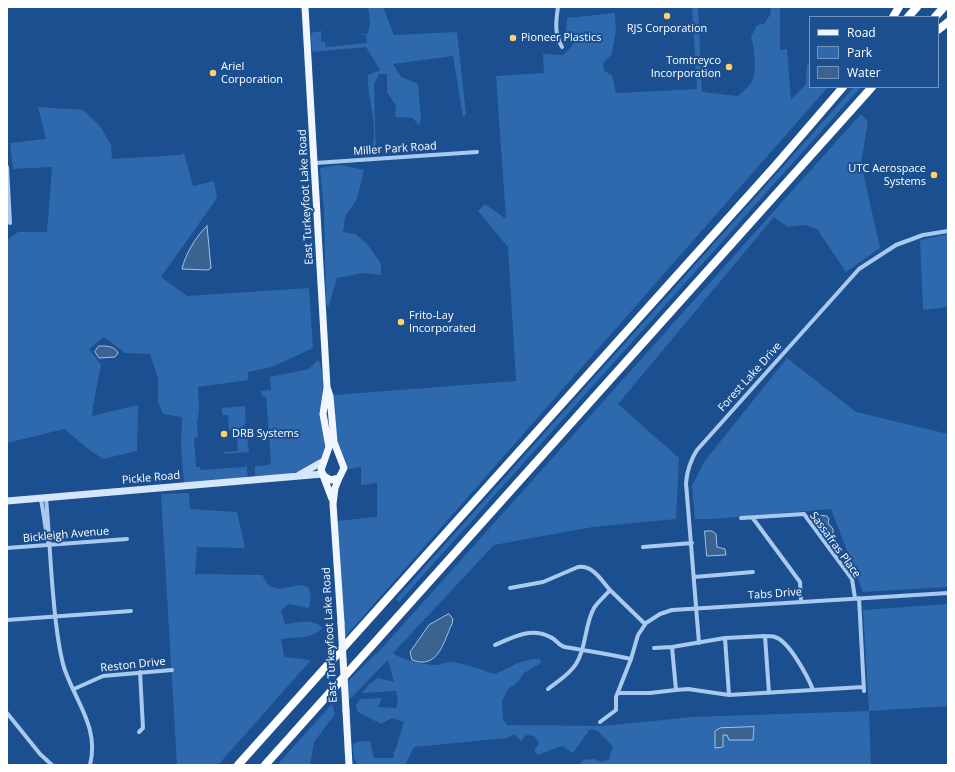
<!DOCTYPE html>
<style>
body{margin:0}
#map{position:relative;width:955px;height:772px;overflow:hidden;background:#1b4f8f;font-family:"Open Sans",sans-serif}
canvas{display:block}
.frame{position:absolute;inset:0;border:8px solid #fff;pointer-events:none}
.legend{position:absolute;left:809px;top:16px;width:130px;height:72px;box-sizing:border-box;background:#1b4f8f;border:1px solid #7695bc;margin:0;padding:5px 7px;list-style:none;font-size:12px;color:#fff}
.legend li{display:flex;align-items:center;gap:8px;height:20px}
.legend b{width:20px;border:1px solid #7695bc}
</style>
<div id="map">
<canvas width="955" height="772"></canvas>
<div class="frame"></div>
<ul class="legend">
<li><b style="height:5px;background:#f0f6ff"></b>Road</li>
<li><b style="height:11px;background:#2e69ad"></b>Park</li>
<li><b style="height:11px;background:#3c6290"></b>Water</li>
</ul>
</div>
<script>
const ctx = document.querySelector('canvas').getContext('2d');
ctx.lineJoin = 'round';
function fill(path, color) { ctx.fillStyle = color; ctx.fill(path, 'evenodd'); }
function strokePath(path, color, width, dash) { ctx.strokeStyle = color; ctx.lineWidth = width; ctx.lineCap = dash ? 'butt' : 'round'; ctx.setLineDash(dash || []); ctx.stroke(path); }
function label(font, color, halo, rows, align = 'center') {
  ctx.font = font + ' "Open Sans",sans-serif'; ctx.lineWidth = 4; ctx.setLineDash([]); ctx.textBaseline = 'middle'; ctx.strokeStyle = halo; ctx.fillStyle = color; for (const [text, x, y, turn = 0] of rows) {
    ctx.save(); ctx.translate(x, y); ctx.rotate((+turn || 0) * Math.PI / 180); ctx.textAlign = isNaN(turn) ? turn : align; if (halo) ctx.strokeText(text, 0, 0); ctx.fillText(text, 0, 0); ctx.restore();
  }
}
const green = new Path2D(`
 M368 7H383L394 35 457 32 466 114 463 117 453 56 393 64 401 77 418 84 421 118 419 126 413 118 395 117 396 106 387 92V74H379L374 84 376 155 371 152C380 127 367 101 368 75L380 70 366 47 312 52 311 34 314 32 324 31 321 32V42H325L326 47 367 43 366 35H355L368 34 370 23Z
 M692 7H698L702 92 738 96C743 91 750 86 753 79 757 68 754 47 751 37L757 25 764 24 770 15 771 7H780V50L787 49 791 100 806 84 807 65H810V87H828L345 637 336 521 377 517V483L361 485V467L348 469C345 457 339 448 336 436 333 423 335 408 334 395L516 381 508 247 478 211 485 204 506 219 496 76 544 73 543 54 564 55 575 42V33H566L567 18 615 13 616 30 612 54 603 63 604 71 612 75 616 93 697 89Z
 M854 87H861L399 602 396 599Z
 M38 107 83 110 101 127 111 145 112 159 181 155 184 153 193 186 214 181 217 198 161 277 187 296 309 288 313 348 272 367 248 372V380L198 387 199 410 197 424 198 437 194 438 196 467H200V470L245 467 246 463 248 478 184 483 181 445 182 417 163 414 158 402V378L150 354 125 353 104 337 89 349 101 365 93 406 92 416 138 405 137 451 103 459 91 451 64 429 7 443V240L18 232H47L52 167 13 169 10 143 46 139Z
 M861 114 868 122 861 163 880 248 846 272 817 229 805 225 788 227 774 217 618 404 679 458 676 519 593 527 494 545 393 653C401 660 426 665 437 665 442 664 446 662 450 662 465 663 481 670 495 674 511 667 522 658 540 659L541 663 524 673 518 682 508 689 502 701 503 719 507 725 603 726 692 717 869 711 863 610 948 604V706L869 711 871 765H579L583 760 594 759 602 762 609 759 613 746 598 731 590 729 573 753 562 746 538 755 534 751 539 743 534 736 526 735 521 741 514 734 507 738 414 747 405 765H358L354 759 353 744 357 742 370 741 374 758H394L393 753 396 748 404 722 392 718 381 724 358 712 356 706 360 699 382 698 378 707 396 708 398 701 396 691 362 693 369 684 378 678 394 682 388 660 349 700 348 681 382 648Z
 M340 165 364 170 357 199 345 217 343 232 355 234 368 245 381 264V275L363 273 337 278 328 308 326 302 324 211 320 168Z
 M948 234V307L923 310 920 240Z
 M787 358 856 412 948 434V587L863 592 831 509 712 519H695L692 486 704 462Z
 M317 361H319C326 379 321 395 320 413 320 424 327 437 326 447 322 477 277 475 255 476V466L269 465 271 461 266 397 262 396 261 391 271 390 270 377 309 369Z
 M245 406C246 424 249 428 229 430L228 415H222V408Z
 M237 435H243L247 437 249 452 225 454 224 452 238 451Z
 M189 493 190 509 237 512 245 548 197 547 195 574 262 575 269 586 280 589 299 585 308 587 311 594 309 608 289 604 281 610 285 624C300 623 310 617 323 628 307 641 299 636 281 639L284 657 311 660 218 765H177L161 494Z
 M332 704 335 714 314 742 310 765H277Z`);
const water = new Path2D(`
 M207 226 211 268 208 270 182 269C185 255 196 236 207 226Z
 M99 346C107 346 115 346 118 353L115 357 99 358 95 352Z
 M818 515 827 516 829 519 828 523 833 529V533L829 539 814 520V518Z
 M705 531H712L716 534 717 547 725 549 726 555 707 556Z
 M449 614 453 619 452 624C443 643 438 670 412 660L410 652 429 625Z
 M754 727 753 740H729L727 735H723V747L715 748V731L720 728Z`);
const street = new Path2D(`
 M558 7C556 21 554 34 562 47
 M315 163 477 152
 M7 167 10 223
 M46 498C50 542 51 587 57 631 59 645 61 661 66 673 78 705 99 729 90 765
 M41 499 48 543
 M752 517 800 582 801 602
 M741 518 804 514 852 579 855 598
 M643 547 692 543
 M7 548 127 539
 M694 577 753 572
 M510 588 543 582 578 567C593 565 601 580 610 590
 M859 598 864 691
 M7 620 131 611
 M765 636C768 636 772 636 775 637 789 641 808 677 813 690
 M725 638 765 636 769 693
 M699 643 686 483C687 471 690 461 697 450L859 269 896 245 923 235 948 231
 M495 645C513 637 531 627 550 637 556 639 559 646 565 647 587 651 609 654 631 659
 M672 647 725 638 729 695 688 689 676 690
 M74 689 103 676 172 670
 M548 689C558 681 569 675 576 664 587 647 584 626 594 608 598 602 605 596 610 590L645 624
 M618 693H650L676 690 672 647 654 648
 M729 695 863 687
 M7 713 40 754 52 765
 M600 722 616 710V697L631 659 638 635 646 623 660 614 672 610 948 593
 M139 732 143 728 140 672`);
const secondary = new Path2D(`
 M299 475 322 462
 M7 501 323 474`);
const primary = new Path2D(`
 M305 7 327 387 330 396 334 442 344 468 339 478 331 480 324 476
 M327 387 323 414 329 447 321 470 332 499
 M339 478 335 488 333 504 341 623
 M346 711 349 765`);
const highway = new Path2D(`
 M893 17 899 7
 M908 17 917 7
 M935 17 944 7
 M938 30 948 22
 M238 765 775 166 843 87
 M265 765 872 87`);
const primaryBridge = new Path2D(`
 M341 623 346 711`);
const markers = [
 [667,16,4,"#ffd166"],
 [513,38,4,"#ffd166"],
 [729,67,4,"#ffd166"],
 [213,73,4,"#ffd166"],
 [934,175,4,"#ffd166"],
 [401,322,4,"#ffd166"],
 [224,434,4,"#ffd166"]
];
const poiNames = [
 ["RJS Corporation",667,29,"center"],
 ["Pioneer Plastics",521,38],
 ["Tomtreyco",721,61,"right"],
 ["Incorporation",721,74,"right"],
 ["Ariel",221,67],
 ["Corporation",221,80],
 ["UTC Aerospace",926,169,"right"],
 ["Systems",926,182,"right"],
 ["Frito-Lay",409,316],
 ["Incorporated",409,329],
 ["DRB Systems",232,434]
];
const streetNames = [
 ["Miller Park Road",395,149,-4],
 ["East Turkeyfoot Lake Road",306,197,-93],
 ["Forest Lake Drive",750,377,-48],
 ["Pickle Road",151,478,-5],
 ["Bickleigh Avenue",66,535,-5],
 ["Sassafras Place",835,545,54],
 ["Tabs Drive",775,594,-4],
 ["East Turkeyfoot Lake Road",330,635,-93],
 ["Reston Drive",133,665,-6]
];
fill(green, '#2e69ad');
fill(water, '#3c6290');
strokePath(water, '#9cc4f0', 1);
strokePath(street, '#a9c9ee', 4);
strokePath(secondary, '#d6e6fa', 7);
strokePath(primary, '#f0f6ff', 7);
strokePath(highway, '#fff', 8);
strokePath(primaryBridge, '#f0f6ff', 7);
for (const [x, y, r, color] of markers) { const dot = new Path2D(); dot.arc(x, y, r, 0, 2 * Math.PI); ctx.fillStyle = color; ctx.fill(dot); strokePath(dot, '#1b4f8f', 1.5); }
label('11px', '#fff', '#1b4f8f', poiNames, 'left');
label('11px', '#fff', '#1b4f8f', streetNames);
</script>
